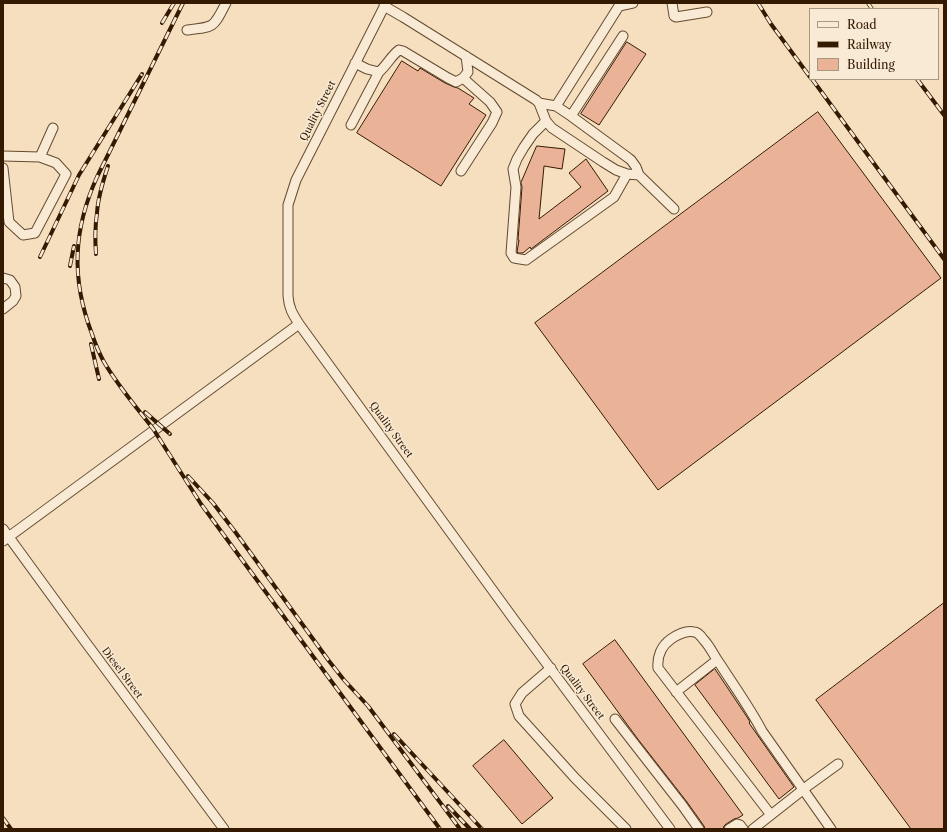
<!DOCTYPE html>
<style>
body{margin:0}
#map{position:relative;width:947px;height:832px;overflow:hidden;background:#f5dfbf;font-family:"Libre Caslon Text",serif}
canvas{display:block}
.frame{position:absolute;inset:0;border:4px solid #341a01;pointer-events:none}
.legend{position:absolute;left:809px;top:8px;width:130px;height:72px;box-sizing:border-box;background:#f8ead5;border:1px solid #aa9780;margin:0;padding:5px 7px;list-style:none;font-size:12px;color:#341a01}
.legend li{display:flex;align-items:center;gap:8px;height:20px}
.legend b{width:20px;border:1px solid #aa9780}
</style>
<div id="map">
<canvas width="947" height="832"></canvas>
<div class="frame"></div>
<ul class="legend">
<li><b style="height:5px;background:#f8ead5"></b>Road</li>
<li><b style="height:5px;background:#341a01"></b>Railway</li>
<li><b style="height:11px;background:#eab296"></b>Building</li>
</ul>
</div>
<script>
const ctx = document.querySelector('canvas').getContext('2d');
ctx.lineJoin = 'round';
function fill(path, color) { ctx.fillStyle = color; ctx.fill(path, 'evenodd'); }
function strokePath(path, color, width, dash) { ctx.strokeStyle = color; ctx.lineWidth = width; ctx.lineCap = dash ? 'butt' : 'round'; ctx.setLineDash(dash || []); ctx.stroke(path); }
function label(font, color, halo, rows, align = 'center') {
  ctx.font = font + ' "Libre Caslon Text",serif'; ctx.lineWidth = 3; ctx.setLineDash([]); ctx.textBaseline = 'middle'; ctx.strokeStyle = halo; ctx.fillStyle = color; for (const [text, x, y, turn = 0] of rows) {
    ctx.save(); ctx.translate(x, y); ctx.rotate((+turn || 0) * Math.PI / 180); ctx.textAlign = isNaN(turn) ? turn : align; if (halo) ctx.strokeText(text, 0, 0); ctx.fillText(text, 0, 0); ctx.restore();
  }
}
const building = new Path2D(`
 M627 42 646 54 599 125 581 114Z
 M402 61 418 71 420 68 445 83 454 87 458 88 474 98 469 104 486 115 441 186 357 133Z
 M818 112 941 278 658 490 535 323Z
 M537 146 565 149 562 169 544 166 539 219 581 187 569 173 586 159 608 191 531 249 530 247 523 253H518L517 252 519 240H518L522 187 521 183Z
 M944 603V829H911L816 700Z
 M615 640 743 815 738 818 734 819 726 824 724 826 723 829H705L704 826 687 802 637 738 583 664Z
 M715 669 747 717 750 722 749 723 794 787 779 799 695 685Z
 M504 740 553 798 522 824 473 766Z`);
const minor = new Path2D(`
 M386 3 296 180 288 205V296C289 308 292 313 299 324L515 621 670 829
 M672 3 674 16 676 17 707 12
 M384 6 403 17 536 100 539 103 546 121 552 128 603 162 616 170 627 174 639 175
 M187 30C215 27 213 28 226 3
 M355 63 367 69 379 72C387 65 391 56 399 50L403 51 448 78 456 82 463 78 468 72 466 56
 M539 103 556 106 571 116 627 157 631 160 636 167 639 175 674 209
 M556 106 619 6 633 3
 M571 116 623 36
 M546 121 533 134 524 147 517 159 513 169 516 187 511 253 514 258 526 260 614 197 627 174
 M351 125 379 72
 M3 156 40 157 56 163 66 174 35 233 23 235 9 222 3 168
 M40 157 53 128
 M461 171 492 123 497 112 490 102 463 78
 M3 278 10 280 15 287 16 296 13 301 3 309
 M3 529 84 640 224 829
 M3 541 299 324
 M551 668 522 693 515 704 519 716 575 778 626 829
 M676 692 717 660
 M615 719 682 805 699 829
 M771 815 658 668C657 657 661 646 671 639 677 635 686 630 694 632 697 632 701 636 703 639 710 646 714 656 720 664 734 686 750 708 762 731L831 829
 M729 829 737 824 740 825 743 829
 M753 829 809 785 838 764`);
const rail = new Path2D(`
 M183 3 97 177C73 230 71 279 92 334 95 343 99 353 104 362 118 386 137 408 154 430L157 435 201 504 440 829
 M758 3 771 24 810 77
 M868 3 872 9
 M162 23 174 3
 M812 79 944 259
 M917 79 944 115
 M96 254C95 241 95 227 97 213 98 197 103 181 108 166
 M40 257 79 175 142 74
 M70 266 74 246
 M91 344 99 379
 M145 412 170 434
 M188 476 213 503 236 533 329 661 344 680 368 706 460 829
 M394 734 482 829
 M448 806 470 829
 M3 818 11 829`);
const streetNames = [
 ["Quality Street",318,111,-63],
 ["Quality Street",391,430,54],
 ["Diesel Street",122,673,53],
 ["Quality Street",582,692,53]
];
fill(building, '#eab296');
strokePath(building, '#341a01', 1);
strokePath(minor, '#644b30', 11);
strokePath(minor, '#f8ead5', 9);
strokePath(rail, '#341a01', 4);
strokePath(rail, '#f8ead5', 2.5, [8]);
label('10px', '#341a01', '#f8ead5', streetNames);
</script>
